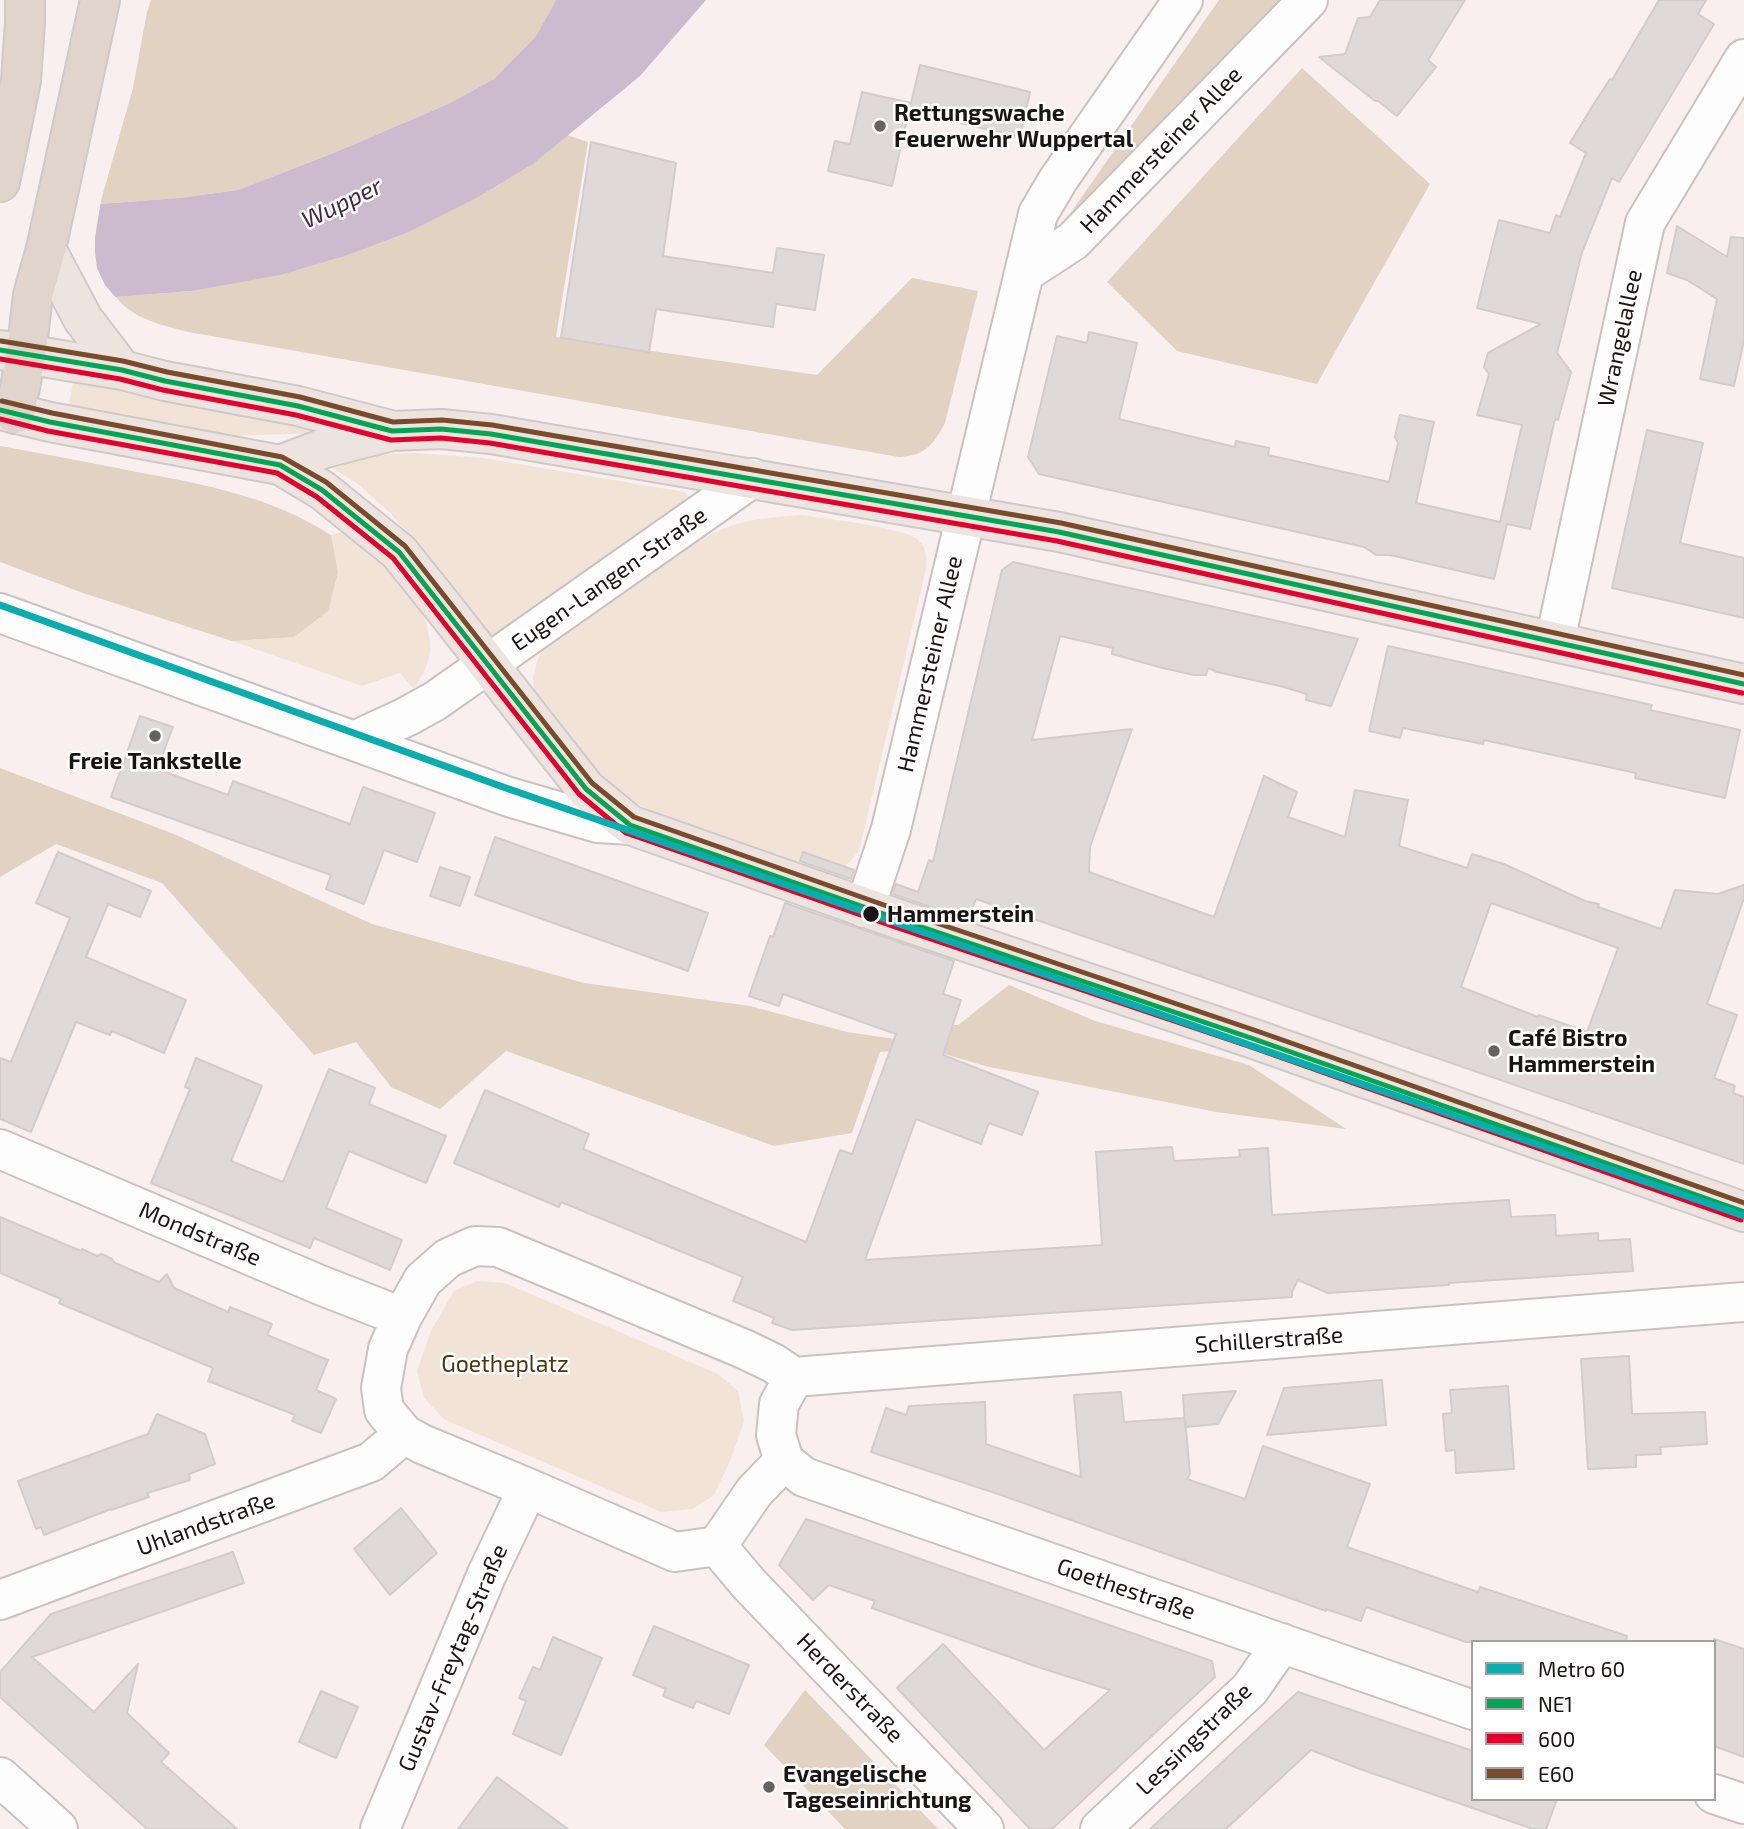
<!DOCTYPE html>
<meta charset="utf-8">
<style>
body{margin:0}
#map{position:relative;width:1744px;height:1829px;overflow:hidden;background:#f9efef;font-family:"Exo 2",sans-serif}
canvas{display:block}
.legend{position:absolute;left:1471px;top:1640px;width:245px;height:161px;box-sizing:border-box;background:#fff;border:2px solid #a3a1a1;margin:0;padding:9px 12px;list-style:none;font-size:21px;color:#1a1414}
.legend li{display:flex;align-items:center;gap:14px;height:35px}
.legend b{width:35px;border:2px solid #a3a1a1}
</style>
<div id="map">
<canvas width="1744" height="1829"></canvas>
<ul class="legend">
<li><b style="height:9px;background:#09adad"></b>Metro 60</li>
<li><b style="height:9px;background:#00a651"></b>NE1</li>
<li><b style="height:9px;background:#e4002b"></b>600</li>
<li><b style="height:9px;background:#7a4b2a"></b>E60</li>
</ul>
</div>
<script>
const ctx = document.querySelector('canvas').getContext('2d');
ctx.lineJoin = 'round';
function fill(path, color) { ctx.fillStyle = color; ctx.fill(path, 'evenodd'); }
function strokePath(path, color, width, dash) { ctx.strokeStyle = color; ctx.lineWidth = width; ctx.lineCap = dash ? 'butt' : 'round'; ctx.setLineDash(dash || []); ctx.stroke(path); }
function label(font, color, halo, rows, align = 'center') {
  ctx.font = font + ' "Exo 2",sans-serif'; ctx.lineWidth = 5; ctx.setLineDash([]); ctx.textBaseline = 'middle'; ctx.strokeStyle = halo; ctx.fillStyle = color; for (const [text, x, y, turn = 0] of rows) {
    ctx.save(); ctx.translate(x, y); ctx.rotate((+turn || 0) * Math.PI / 180); ctx.textAlign = isNaN(turn) ? turn : align; if (halo) ctx.strokeText(text, 0, 0); ctx.fillText(text, 0, 0); ctx.restore();
  }
}
const green = new Path2D(`
 M73 382 350 432 227 436 136 421 69 405Z
 M418 453 483 458 685 492 690 498 683 506 489 639 418 544 389 512 359 485 322 461 366 455Z
 M803 515C825 519 902 527 917 539 927 547 927 558 926 569L859 851C849 863 843 870 828 875L664 817 630 800 603 779 580 759 535 698 533 677 538 658 546 646C577 624 608 602 639 580 666 561 693 541 723 529 748 518 776 517 803 515Z
 M346 531C379 559 433 601 430 650 429 665 421 677 414 689L400 673 362 686 232 641 294 637 338 572 331 535Z
 M477 1281 505 1283 718 1374 738 1391 744 1421 731 1459 714 1495 693 1509 661 1512 445 1420 424 1398 417 1371 431 1331 454 1291Z`);
const forest = new Path2D(`
 M151 0H556L536 36 494 79 448 104 336 152 238 190 179 198 100 204 133 88 147 12Z
 M1219 0H1282L1058 231Z
 M1302 68 1430 184 1317 384 1177 351 1107 282Z
 M567 135 588 142 556 337 817 375 912 278 978 291 945 423C934 444 925 456 899 457L188 332C163 325 132 319 116 297L191 291 351 254 409 232 475 199 533 164Z
 M0 446C46 454 92 463 137 472 206 485 270 496 331 535L338 572 328 611 294 637 232 641 86 594 0 562Z
 M0 768 174 834 372 924 584 983 750 1006 847 1032 916 1042 931 1025H958L1009 985 1095 1021 1249 1065 1346 1129 1216 1112 985 1066 941 1053 905 1050 880 1052 852 1133 774 1146 506 1051 440 1109 391 1087 356 1042 314 1055 162 883 56 844 0 877Z
 M805 1690 938 1829H845L764 1745Z`);
const water = new Path2D(`
 M556 0H706L640 76 533 164 475 199 409 232 351 254 280 275 191 291 116 297 0 288V184L100 204 179 198 238 190 336 152 448 104 494 79 536 36Z`);
const pier = new Path2D(`
 M0 181 101 200 95 238V253L97 268 105 285 118 300 0 291Z`);
const building = new Path2D(`
 M1380 0H1465L1428 60 1436 67 1397 116 1378 101H1375L1319 57 1345 54 1358 18 1370 17Z
 M1659 0H1706L1698 14 1714 24 1619 182 1612 178 1582 252 1557 353 1571 372 1558 420 1555 419 1530 529 1507 524 1494 579 1390 555H1376L1364 547 1039 474 1028 457 1057 336 1087 343 1089 332 1137 343 1119 419 1235 447 1236 441 1269 448 1268 455 1389 482 1398 443 1395 437 1400 415 1434 422 1416 503 1500 522 1522 425 1477 415 1489 374 1484 367 1488 353 1541 324 1477 308 1499 220 1550 233 1556 215 1560 217 1586 153 1570 143 1595 102 1610 79 1612 80Z
 M920 65 1030 92 1020 137 909 111 892 186 828 171 835 141 850 144 862 92 911 103Z
 M591 142 676 163 663 256 773 273 777 248 824 255 815 310 776 304 773 327 656 309 649 352 561 338Z
 M1677 226 1727 257 1731 237 1744 238V340L1734 386 1700 379 1717 299 1687 280 1667 273Z
 M1647 430 1703 443 1680 543 1744 558V618L1612 588Z
 M1013 562 1358 639 1331 706 1306 700 1307 694 1280 686 1217 672 1208 668 1206 675H1194L1163 668 1112 654 1113 648 1060 636 1032 740 1132 729 1090 847 1089 872 1214 917 1264 776 1297 792 1288 817 1345 837 1355 790 1408 800 1399 846 1467 868 1472 854 1504 864 1585 901 1599 904 1598 907 1661 929 1675 890 1718 894 1744 885V898L1707 1004 1737 1015 1714 1078 1735 1086 1733 1093 1744 1097V1164L976 899 968 920 893 894 896 884 918 892 929 860 933 862 1002 570ZM1491 903 1618 948 1587 1032 1539 1015 1538 1017 1461 987Z
 M1388 646 1652 705 1650 710 1740 730 1725 798 1635 778 1636 773 1484 740 1483 744 1403 728 1400 738 1369 731Z
 M140 716 173 727 157 769 228 795 233 781 350 824 363 787 435 813 417 862 384 850 364 904 326 889 331 875 111 797Z
 M495 837 708 913 688 971 475 895Z
 M58 852 151 891 140 917 108 904 86 957 186 1000 164 1053 112 1031 110 1035 76 1022 31 1132 0 1119V1058L11 1062 70 918 36 903Z
 M803 852 854 870 851 879 800 861Z
 M440 867 470 877 460 906 430 896Z
 M785 903 954 961 943 994 961 1000 943 1055 1038 1092 1022 1135 989 1123 981 1144 916 1119 865 1260 1102 1245 1096 1152 1172 1147 1174 1161 1240 1157 1239 1150 1268 1148 1272 1215 1509 1200 1511 1217 1555 1215 1556 1236 1598 1233V1241L1630 1239 1633 1271 1449 1283V1285L1328 1293 1298 1280 1292 1292V1297L792 1330 772 1323 774 1318 733 1301 743 1277 561 1202 559 1207 454 1163 485 1090 589 1134 583 1149 806 1242 840 1150 852 1154 896 1034 783 994 779 1006 749 996 770 936 773 937Z
 M196 1058 262 1086 231 1161 283 1182 329 1069 375 1088 369 1104 446 1136 426 1183 349 1151 326 1208 402 1240 390 1270 314 1238 310 1248 151 1183 190 1089 185 1087Z
 M0 1217 81 1251 82 1249 97 1256 102 1254 112 1259 115 1263 159 1282 167 1274 174 1288 228 1312 230 1307 272 1324 267 1335 328 1360 316 1390 336 1399 321 1433 292 1421 295 1415 208 1381 213 1368 59 1303 61 1299 0 1273Z
 M1629 1356 1632 1414 1705 1412 1707 1444 1660 1447 1661 1454 1636 1455V1467L1588 1469 1581 1359Z
 M1382 1380 1386 1425 1267 1435 1284 1388Z
 M1508 1386 1514 1469 1456 1473 1455 1450 1446 1451 1443 1414 1452 1413 1450 1390Z
 M1236 1391 1218 1424 1185 1427 1183 1395Z
 M1121 1392 1124 1422 1185 1418 1190 1474 1187 1479 1245 1499 1263 1446 1370 1484 1347 1547 1478 1592 1480 1587 1627 1636 1626 1642H1466L1366 1607 1361 1621 1326 1609V1611L1001 1495 871 1452 886 1408 906 1415 909 1406 985 1402 986 1444 1081 1477 1074 1395Z
 M157 1414 205 1434 215 1464 189 1474 190 1480 147 1493 149 1497 111 1510V1509L44 1535 41 1527 36 1529 18 1481 148 1434Z
 M401 1508 437 1553 390 1595 354 1549Z
 M806 1519 1212 1661 1215 1677 1052 1829H1030L897 1688 943 1644 1044 1750 1110 1690 1035 1666 872 1608 875 1601 829 1585 813 1600 779 1565Z
 M233 1552 244 1583 32 1657 94 1712 138 1664 127 1713 169 1753 161 1762 237 1829H147L0 1697V1672L51 1614Z
 M654 1626 749 1665 729 1714 696 1701 693 1708 663 1696 666 1689 633 1675Z
 M553 1637 602 1658 561 1755 513 1734 526 1701 519 1698 533 1667 540 1670Z
 M1714 1639 1744 1649V1757L1714 1746Z
 M321 1691 358 1707 336 1758 299 1742Z
 M1298 1692 1473 1751V1799H1557L1546 1829H1533L1360 1769 1311 1750 1226 1829H1150Z
 M497 1777 568 1829H458Z`);
const minor = new Path2D(`
 M1024 273 1038 214 1058 180 1183 0
 M0 613 509 797 598 823 630 825
 M1555 641 1645 223 1744 59
 M356 740 406 717 435 701 752 478
 M865 908 891 829 1024 273 1073 241 1308 0
 M0 1149 320 1285 402 1317
 M794 1377 1744 1302
 M784 1461 754 1492 717 1546 675 1552 528 1488 422 1444 404 1434 384 1410 381 1388 388 1349 402 1317 423 1280 448 1258 475 1246 498 1247 744 1349 773 1363 794 1377
 M784 1461 804 1477 1473 1710
 M784 1461 776 1435 779 1404 794 1377
 M717 1546 749 1584 984 1829
 M0 1600 371 1462 404 1434
 M0 1777 58 1829
 M1714 1794 1744 1804
 M380 1829 487 1574 528 1488
 M1100 1829 1250 1689 1282 1643`);
const major = new Path2D(`
 M46 249 83 319 122 370
 M0 350 122 370 165 381 298 406 390 430
 M0 410 50 422 280 465 325 448 392 431 441 429 491 434 1059 532 1744 684
 M280 465 322 490 399 552 444 608 586 789 630 825 898 919 1254 1039 1744 1212`);
const highway = new Path2D(`
 M0 182 21 81 25 22V0
 M15 414 26 355 33 295 46 249 100 0`);
const bus1 = new Path2D(`
 M0 350 122 370 165 381 298 406 392 431 441 429 491 434 1059 532 1744 684
 M0 410 50 422 280 465 322 490 399 552 586 789 630 825 898 919 1254 1039 1744 1212`);
const bus2 = new Path2D(`
 M0 359 120 379 163 390 296 415 391 440 441 438 490 443 1057 541 1742 693
 M0 419 48 431 277 473 317 497 393 558 579 794 626 833 895 927 1251 1047 1741 1220`);
const bus3 = new Path2D(`
 M1 341 123 361 167 372 300 397 393 422 442 420 492 425 1061 523 1744 675
 M2 401 52 413 282 457 326 482 405 546 592 783 634 817 901 911 1257 1031 1744 1203`);
const metro1 = new Path2D(`
 M0 605 503 787 1744 1216`);
const markers = [
 [880,126,7,"#686161"],
 [155,736,7,"#686161"],
 [871,914,9,"#1a1414"],
 [1494,1051,7,"#686161"],
 [769,1787,7,"#686161"]
];
const poiNames = [
 ["Rettungswache",894,113],
 ["Feuerwehr Wuppertal",894,139],
 ["Freie Tankstelle",155,761,"center"],
 ["Café Bistro",1508,1038],
 ["Hammerstein",1508,1064],
 ["Evangelische",783,1774],
 ["Tageseinrichtung",783,1800]
];
const streetNames = [
 ["Hammersteiner Allee",1161,150,-46],
 ["Wrangelallee",1620,338,-78],
 ["Eugen-Langen-Straße",609,579,-35],
 ["Hammersteiner Allee",930,664,-77],
 ["Mondstraße",200,1234,23],
 ["Schillerstraße",1269,1340,-4],
 ["Uhlandstraße",206,1524,-20],
 ["Goethestraße",1126,1589,19],
 ["Gustav-Freytag-Straße",453,1658,-67],
 ["Herderstraße",850,1688,46],
 ["Lessingstraße",1194,1739,-44]
];
const stopNames = [
 ["Hammerstein",887,914]
];
const parkNames = [
 ["Goetheplatz",505,1364]
];
const waterNames = [
 ["Wupper",342,203,-26]
];
fill(green, '#f1e4d7');
fill(forest, '#e1d2c1');
fill(water, '#ccbace');
fill(pier, '#f9efef');
fill(building, '#e0d9da');
strokePath(building, '#d3cccd', 2);
strokePath(minor, '#cac2c2', 42);
strokePath(major, '#cfcaca', 42);
strokePath(highway, '#cfcaca', 42);
strokePath(minor, '#fefdfd', 38);
strokePath(major, '#ede4df', 38);
strokePath(highway, '#e1d4cc', 38);
strokePath(bus1, '#00a651', 5);
strokePath(bus2, '#e4002b', 5);
strokePath(bus3, '#7a4b2a', 5);
strokePath(metro1, '#09adad', 7);
for (const [x, y, r, color] of markers) { const dot = new Path2D(); dot.arc(x, y, r, 0, 2 * Math.PI); ctx.fillStyle = color; ctx.fill(dot); strokePath(dot, '#fff', 2.5); }
label('bold 23px', '#1a1414', '#fff', poiNames, 'left');
label('23px', '#1a1414', '#fff', streetNames);
label('bold 23px', '#1a1414', '#fff', stopNames, 'left');
label('23px', '#4c3710', '#fff', parkNames);
label('italic 24px', '#44274f', '#fff', waterNames);
</script>
